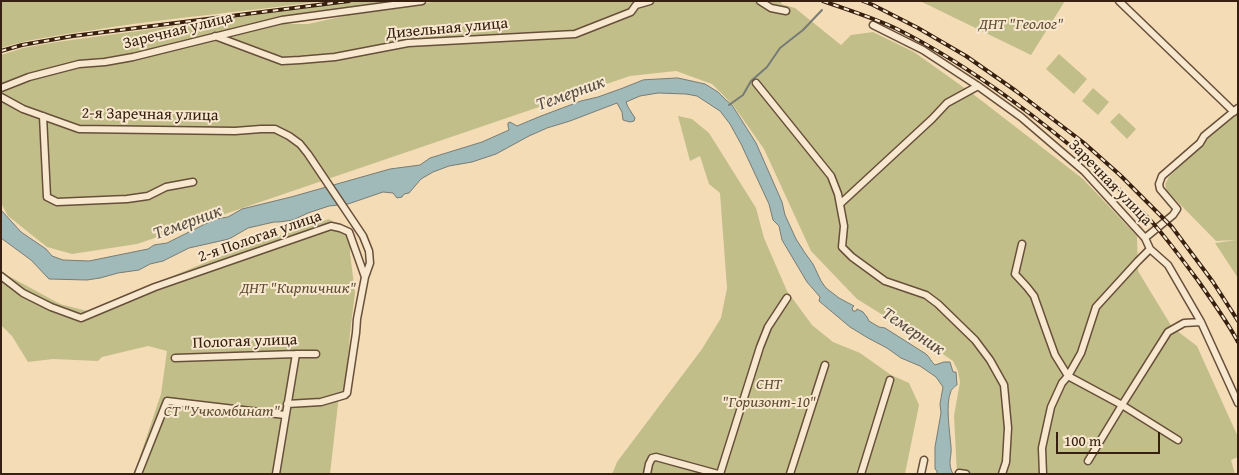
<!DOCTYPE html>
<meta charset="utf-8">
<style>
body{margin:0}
#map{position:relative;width:1239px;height:475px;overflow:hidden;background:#f4dcb7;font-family:"Gentium Book Plus",serif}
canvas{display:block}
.frame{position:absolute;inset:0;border:2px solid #382010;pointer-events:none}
.scale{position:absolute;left:1056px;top:432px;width:104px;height:22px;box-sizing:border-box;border:2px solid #382010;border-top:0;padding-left:6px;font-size:15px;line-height:18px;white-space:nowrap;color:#382010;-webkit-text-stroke:4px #f8e8d0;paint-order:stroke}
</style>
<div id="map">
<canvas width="1239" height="475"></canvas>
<div class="frame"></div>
<div class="scale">100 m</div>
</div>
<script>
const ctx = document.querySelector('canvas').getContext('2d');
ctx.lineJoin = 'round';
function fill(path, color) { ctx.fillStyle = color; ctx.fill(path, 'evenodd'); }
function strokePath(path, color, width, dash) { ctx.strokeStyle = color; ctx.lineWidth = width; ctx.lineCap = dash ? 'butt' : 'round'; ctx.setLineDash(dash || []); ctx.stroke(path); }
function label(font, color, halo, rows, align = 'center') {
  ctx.font = font + ' "Gentium Book Plus",serif'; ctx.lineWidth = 4; ctx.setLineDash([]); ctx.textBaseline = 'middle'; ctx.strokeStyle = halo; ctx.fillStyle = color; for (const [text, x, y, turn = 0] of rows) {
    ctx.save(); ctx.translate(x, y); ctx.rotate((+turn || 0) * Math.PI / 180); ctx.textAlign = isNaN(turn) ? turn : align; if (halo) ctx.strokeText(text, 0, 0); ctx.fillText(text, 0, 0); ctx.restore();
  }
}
const green = new Path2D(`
 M1 1H323C251 11 178 17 106 28 71 34 36 37 1 48Z
 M358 1H414L264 24H308L381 8 442 1H782L781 4 795 8 841 45 851 35 873 32 914 52 973 94 1083 179 1137 236 1138 271 1172 327 1197 346 1238 437V457L1231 460 1235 474H957L954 416 960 382 958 371 953 361 915 335 857 299 811 251 764 149 733 105 712 84 676 71 630 76 137 244 72 254 47 247 8 216 1 203V55L23 48 57 42Z
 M920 1H1065L1031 55Z
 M1059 54 1087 79 1074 94 1046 69Z
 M1093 88 1109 102 1098 115 1082 101Z
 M1238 108V278L1215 243 1236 240 1216 241 1167 191 1165 184 1169 177Z
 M1119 113 1136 129 1127 139 1110 122Z
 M678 116 692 119 709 133 756 208 764 238 787 291 812 325 833 342 860 353 891 375 909 383 919 405 905 474H611L613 472 617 462 702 349 721 318 727 288 720 193 709 184 700 156 690 161Z
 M329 219 351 234 350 253 355 293 350 333 346 394 339 395 330 474H134L161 394 167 351 148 346 102 357 98 361 53 359 28 362 12 336 1 325V270L5 274 60 304 87 311 241 248Z`);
const water = new Path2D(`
 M678 78 705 84 718 92 726 100 732 105 756 143 782 202 785 215 796 239 805 253 813 264 821 281 826 288 839 298 854 306 852 308 853 311H856L857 309 863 312 867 317 869 321 879 327 885 328 926 354C930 357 931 362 935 365L944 362H950L953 372H956L957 385C956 385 951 390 951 391 945 404 950 433 951 447 952 458 947 462 953 474H937V471L935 469V447L941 413 940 404 943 387 936 377 920 366 901 358 887 348 868 338 850 327 819 301 820 297 807 282 782 240 779 226 773 220 769 204 741 144 730 124 720 111 697 96 686 94 658 93 640 96 626 102 628 107 635 118 634 121 630 122 623 120 622 112 617 103 570 121 547 128 529 136 496 154 472 162 449 166 433 172 421 179 409 193 404 194 402 197 397 198 393 193 383 192 348 204 329 206 308 213 293 220 279 222H274L248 228 229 239 189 248 163 261 150 264 139 270 118 273 100 278 87 280 49 279 31 260 1 238V210L21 232 46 249 52 256 63 260 89 261 148 249 154 245 167 243 215 219 228 217 242 209 291 197 390 169 420 165 430 158 482 142 509 130 508 126V123L510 122 517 126 541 116 581 101 598 97 623 88 643 80Z`);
const stream = new Path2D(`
 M729 105 743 95 751 81 767 67 780 48 803 30 822 10`);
const minor = new Path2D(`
 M760 1 771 8 786 11
 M1119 1 1234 112
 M873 25 923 50 978 86 1021 117 1084 171 1145 238 1150 249 1168 265 1201 322 1238 403
 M215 36 282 61 300 60 335 57 408 43 575 34 631 12 636 5 650 1
 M756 83 831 176 838 194 844 226 842 247 852 257 885 281 926 295 938 304 975 340 990 360 1004 385 1008 428 1006 462 1002 474
 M1 88 29 77 79 64 105 62 133 57 282 20 422 1
 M1 97 23 109 79 129 235 131 261 129H275L289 136 300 144 308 154 363 236 369 251 370 263 365 277 357 319 356 333 347 393 345 395 321 402 287 404
 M43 116 47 197 57 202 127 199 148 196 166 187 193 182
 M840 204 932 119 947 103 978 86
 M1145 238 1173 215 1177 209 1160 189 1159 184 1162 176 1200 143 1204 136 1238 108
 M1022 244 1015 274 1027 287 1034 296 1046 330 1055 355 1068 376 1122 405 1178 440
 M1 276 23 293 51 307 81 318 155 287 331 226 340 228 349 232 365 277
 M175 358 296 354H316
 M1088 461 1122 405 1168 332 1184 323 1201 322
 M959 473 966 474
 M138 474 167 401 285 415
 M276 474 296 354
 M647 474 649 464 652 458 656 457 718 474
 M720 474 760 347 768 327 787 298
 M790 474 825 365
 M861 474 890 380
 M921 474 924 460
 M1043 474 1042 448 1051 407 1062 383 1068 376 1081 353 1096 307 1138 261 1150 249`);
const rail = new Path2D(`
 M823 1C848 10 874 18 897 29 937 49 974 73 1010 99 1061 136 1109 176 1152 222 1169 241 1184 262 1199 282 1212 301 1227 321 1238 342
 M863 1 873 5 918 28 966 56 1016 91 1084 143 1120 175 1172 227 1213 282 1238 321
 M1 51 22 45 73 36 349 1`);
const parkNames = [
 ["ДНТ \"Геолог\"",1021,25],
 ["ДНТ \"Кирпичник\"",298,289],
 ["СНТ",769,385],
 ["\"Горизонт-10\"",769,403],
 ["СТ \"Учкомбинат\"",222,412]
];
const streetNames = [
 ["Дизельная улица",447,29,-5],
 ["Заречная улица",178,31,-14],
 ["2-я Заречная улица",150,115,1],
 ["Заречная улица",1110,183,46],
 ["2-я Пологая улица",260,237,-19],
 ["Пологая улица",245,342,-2]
];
const waterNames = [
 ["Темерник",571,94,-20],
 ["Темерник",188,223,-20],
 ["Темерник",913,332,34]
];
fill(green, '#c2be89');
fill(water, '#a0b9b9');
strokePath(water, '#767c75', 1);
strokePath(stream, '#767c75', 2);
strokePath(minor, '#674f3a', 9);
strokePath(minor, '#f8e8d0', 6);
strokePath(rail, '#382010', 4);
strokePath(rail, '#f8e8d0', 2, [5.5]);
label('italic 16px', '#614f34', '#f8e8d0', parkNames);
label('16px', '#382010', '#f8e8d0', streetNames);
label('italic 18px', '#574e43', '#f8e8d0', waterNames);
</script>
